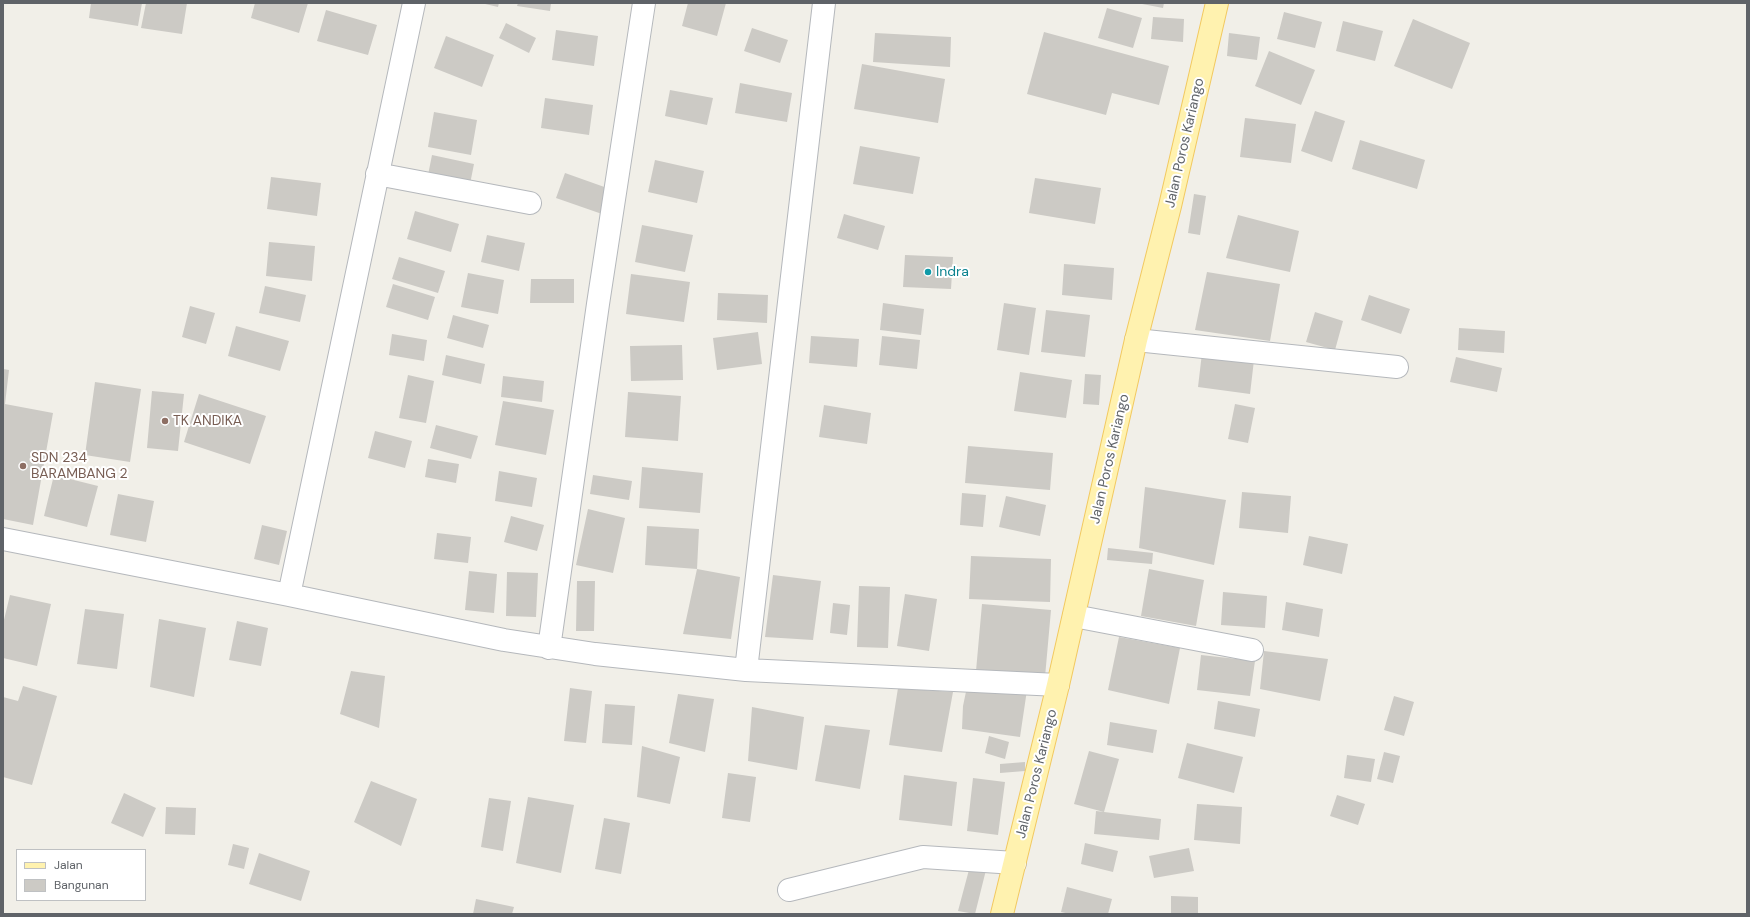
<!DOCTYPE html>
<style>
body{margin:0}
#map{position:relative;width:1750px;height:917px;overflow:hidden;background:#f1efe8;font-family:"DM Sans",sans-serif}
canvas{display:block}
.frame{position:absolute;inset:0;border:4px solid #5f6368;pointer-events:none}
.legend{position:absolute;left:16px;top:849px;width:130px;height:52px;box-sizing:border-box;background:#fff;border:1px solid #bfc1c3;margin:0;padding:5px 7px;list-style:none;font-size:12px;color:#5f6368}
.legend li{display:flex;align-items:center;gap:8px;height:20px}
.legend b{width:20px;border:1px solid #bfc1c3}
</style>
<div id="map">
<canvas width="1750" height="917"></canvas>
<div class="frame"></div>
<ul class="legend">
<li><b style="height:5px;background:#fff2af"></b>Jalan</li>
<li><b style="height:11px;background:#cccac5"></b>Bangunan</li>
</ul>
</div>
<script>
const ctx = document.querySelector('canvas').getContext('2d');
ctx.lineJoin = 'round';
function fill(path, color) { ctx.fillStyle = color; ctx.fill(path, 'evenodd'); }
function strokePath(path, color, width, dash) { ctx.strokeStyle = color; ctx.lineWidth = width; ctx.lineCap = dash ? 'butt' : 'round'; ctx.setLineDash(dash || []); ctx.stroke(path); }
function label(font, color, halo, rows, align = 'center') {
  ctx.font = font + ' "DM Sans",sans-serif'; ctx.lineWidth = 4; ctx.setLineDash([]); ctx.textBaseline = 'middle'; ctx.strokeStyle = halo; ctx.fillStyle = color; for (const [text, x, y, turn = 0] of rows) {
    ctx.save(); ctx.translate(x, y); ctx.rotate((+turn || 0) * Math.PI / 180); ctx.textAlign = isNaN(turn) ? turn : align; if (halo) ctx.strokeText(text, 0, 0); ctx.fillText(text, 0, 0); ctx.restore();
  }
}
const building = new Path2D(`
 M91 3H142L138 26 89 18Z
 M146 3H187L182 34 141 28Z
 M255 3H308L299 33 251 18Z
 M481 3H499L498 7Z
 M518 3H551L550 11 517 6Z
 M688 3H726L717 36 682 26Z
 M1137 3H1164L1163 8Z
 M1107 8 1142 18 1133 48 1098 38Z
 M326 10 377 25 368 55 317 41Z
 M1284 12 1322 22 1315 48 1277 39Z
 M1153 17 1184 19 1183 42 1151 39Z
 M1413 19 1470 43 1452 89 1394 66Z
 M1343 21 1383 31 1375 61 1336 51Z
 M506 23 536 38 529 53 499 38Z
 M752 28 788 40 780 63 744 51Z
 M556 30 598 36 594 66 552 60Z
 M1044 32 1169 66 1159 105 1112 93 1106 115 1027 94Z
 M875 33 951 37 950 67 873 62Z
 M1229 33 1260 37 1257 60 1227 56Z
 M446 36 494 55 482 87 434 68Z
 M1269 51 1315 70 1301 105 1255 86Z
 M862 64 945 79 938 123 854 109Z
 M740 83 792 93 787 122 735 113Z
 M670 90 713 98 707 125 665 116Z
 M545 98 593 105 589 135 541 128Z
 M1315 111 1345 121 1332 162 1301 151Z
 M434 112 477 120 471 155 428 147Z
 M1245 118 1296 124 1291 163 1240 157Z
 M1360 140 1425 160 1417 189 1352 169Z
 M860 146 920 157 913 194 853 184Z
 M432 155 474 164 469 189 427 180Z
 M655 160 704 171 697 203 648 192Z
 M565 173 610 189 602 214 556 198Z
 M271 177 321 183 317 216 267 209Z
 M1035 178 1101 188 1095 224 1029 213Z
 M1194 194 1206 196 1200 235 1188 233Z
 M415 211 459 224 451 252 407 239Z
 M844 214 885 226 878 250 837 238Z
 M1238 215 1299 231 1290 272 1226 258Z
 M642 225 693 235 685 272 635 262Z
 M487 235 525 243 519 271 481 262Z
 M269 242 315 246 312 281 266 276Z
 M905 255 953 257 951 289 903 287Z
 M399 257 445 271 438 293 392 279Z
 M1064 264 1114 268 1112 300 1062 295Z
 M1207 272 1280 284 1270 341 1195 330Z
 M468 273 504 280 498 314 461 307Z
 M631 274 690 282 684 322 626 314Z
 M531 279H574V303H530Z
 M393 284 435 297 428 320 386 307Z
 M265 286 306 295 300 322 259 313Z
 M718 293 768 295 767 323 717 320Z
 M1369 295 1410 309 1401 334 1361 320Z
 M883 303 924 309 921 335 880 330Z
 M1004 303 1036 308 1029 355 997 350Z
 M190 306 215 313 206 344 182 337Z
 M1046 310 1090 315 1085 357 1041 352Z
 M1315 312 1343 321 1335 350 1306 342Z
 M453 315 489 325 483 348 447 338Z
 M236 326 289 341 280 371 228 356Z
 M1459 328 1505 331 1504 353 1458 350Z
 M758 332 762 364 717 370 713 338Z
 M392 334 427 340 424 361 389 355Z
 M811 336 859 339 857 367 809 363Z
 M882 336 920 340 917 369 879 365Z
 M682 345 683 380 631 381 630 346Z
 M1202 353 1254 360 1250 394 1198 387Z
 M446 355 485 364 481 384 442 375Z
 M1456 357 1502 368 1497 392 1450 382Z
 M3 369 9 370 5 404 53 413 33 525 3 519Z
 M1020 372 1072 380 1066 418 1014 411Z
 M1085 374 1101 375 1099 405 1083 404Z
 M408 375 434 381 426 423 399 418Z
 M503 376 544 381 542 402 501 397Z
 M95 382 141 389 130 462 85 455Z
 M152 391 184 394 178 451 147 448Z
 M628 392 681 396 678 441 625 437Z
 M199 394 266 416 250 464 184 442Z
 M503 401 554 410 546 455 495 445Z
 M1235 404 1255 408 1248 443 1228 439Z
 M824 405 871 413 867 444 819 437Z
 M436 425 478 436 471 459 430 448Z
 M375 431 412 441 405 468 368 458Z
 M968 446 1053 453 1050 490 965 483Z
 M428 459 459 464 456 483 425 477Z
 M642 467 703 473 700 513 639 508Z
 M499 471 537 478 532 507 495 501Z
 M54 475 98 486 87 527 44 516Z
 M593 475 632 481 629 500 590 494Z
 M1145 487 1226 500 1214 565 1139 548Z
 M1242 492 1291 496 1288 533 1239 528Z
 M962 493 986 495 983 527 960 525Z
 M118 494 154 501 146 542 110 535Z
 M1006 496 1046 505 1040 536 999 527Z
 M588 509 625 518 613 573 576 565Z
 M511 516 544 525 537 551 504 542Z
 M262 525 287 531 279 565 254 559Z
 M647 526 699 529 697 569 645 565Z
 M437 533 471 537 468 563 434 559Z
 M1309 536 1348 544 1342 574 1303 565Z
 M1108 548 1153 553 1152 564 1107 560Z
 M971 556 1051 559 1050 602 969 599Z
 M697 569 740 577 731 639 683 634Z
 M1149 569 1204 580 1196 626 1141 616Z
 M469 571 497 574 494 613 465 610Z
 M507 572 538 573 536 617 506 616Z
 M773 575 821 581 813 640 765 637Z
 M577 581H595L594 631H576Z
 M859 586 890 587 888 648 857 647Z
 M1223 592 1267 596 1265 628 1221 625Z
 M905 594 937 599 929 651 897 646Z
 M10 595 51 604 37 666 3 658V624Z
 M1286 602 1323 609 1319 637 1282 630Z
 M833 603 850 605 847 635 830 633Z
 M982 604 1051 610 1045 677 976 671Z
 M85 609 124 614 117 669 77 664Z
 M159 619 206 628 194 697 150 687Z
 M237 621 268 628 261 666 229 660Z
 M1119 637 1180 648 1169 704 1108 690Z
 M1264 651 1328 659 1320 701 1260 689Z
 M1201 655 1255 661 1250 696 1197 690Z
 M351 671 385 676 379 728 340 714Z
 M968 682 1027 690 1020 737 962 729 963 706Z
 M23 686 57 696 32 785 3 777V697L18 701Z
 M570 688 592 691 586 743 564 741Z
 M898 688 953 692 942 752 889 745Z
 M678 694 714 699 705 752 669 743Z
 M1394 696 1414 702 1404 736 1384 730Z
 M1218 701 1260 709 1255 737 1214 729Z
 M605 704 635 706 632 745 602 743Z
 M752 707 804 717 797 770 748 761Z
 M1110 722 1157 730 1153 753 1107 745Z
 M825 725 870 730 860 789 815 781Z
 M989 736 1009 742 1005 759 985 753Z
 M1187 743 1243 757 1234 793 1178 778Z
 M642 746 680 757 670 804 637 797Z
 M1089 751 1119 759 1104 812 1074 804Z
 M1384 752 1400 756 1393 783 1377 779Z
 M1347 755 1375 759 1371 782 1344 778Z
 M1025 762V771L1000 773V764Z
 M728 773 756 777 750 822 722 818Z
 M904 775 957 782 952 826 899 820Z
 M973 778 1005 782 998 835 967 831Z
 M371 781 417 799 401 846 354 822Z
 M124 793 156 808 143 837 111 823Z
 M1337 795 1365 804 1358 825 1330 816Z
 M528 797 574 805 561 873 516 863Z
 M489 798 511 801 503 851 481 847Z
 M1197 804 1242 807 1240 844 1194 840Z
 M166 807 196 808 195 835 165 834Z
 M1096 811 1161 819 1159 840 1094 834Z
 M604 818 630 823 621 874 595 869Z
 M1085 843 1118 851 1113 872 1081 864Z
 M233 844 249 848 244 869 228 865Z
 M1189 848 1194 871 1154 878 1149 856Z
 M259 853 310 871 301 901 249 884Z
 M970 866 986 870 975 914 958 911Z
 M1067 887 1112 899 1108 914H1070L1061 912Z
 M1171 896 1198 897V914H1171Z
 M476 899 514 907 512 914H473Z`);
const minor = new Path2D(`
 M414 3 289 595 504 640 595 654 746 670 1058 685
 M377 174 530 203
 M1136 340 1397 367
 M3 539 289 595
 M1074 616 1252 650
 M549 648 598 304 644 3
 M746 670 824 3
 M789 890 923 857 1015 863`);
const major = new Path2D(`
 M1002 914 1058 685 1136 340 1170 206 1217 3`);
const markers = [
 [928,272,4,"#0f9aa8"],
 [165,421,4,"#8d6e63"],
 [23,466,4,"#8d6e63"]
];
const streetNames = [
 ["Jalan Poros Kariango",1185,143,-77],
 ["Jalan Poros Kariango",1110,459,-77],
 ["Jalan Poros Kariango",1037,774,-76]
];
const cultureNames = [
 ["Indra",936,272]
];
const educationNames = [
 ["TK ANDIKA",173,421],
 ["SDN 234",31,458],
 ["BARAMBANG 2",31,474]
];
fill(building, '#cccac5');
strokePath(minor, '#b5b8bc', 24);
strokePath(major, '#f2c960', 24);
strokePath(minor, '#fff', 22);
strokePath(major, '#fff2af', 22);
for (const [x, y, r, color] of markers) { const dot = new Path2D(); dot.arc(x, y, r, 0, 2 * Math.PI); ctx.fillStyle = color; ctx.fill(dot); strokePath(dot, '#fff', 1.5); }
label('14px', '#5f6368', '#fff', streetNames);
label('14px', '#0d838f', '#fff', cultureNames, 'left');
label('14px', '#785e54', '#fff', educationNames, 'left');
</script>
